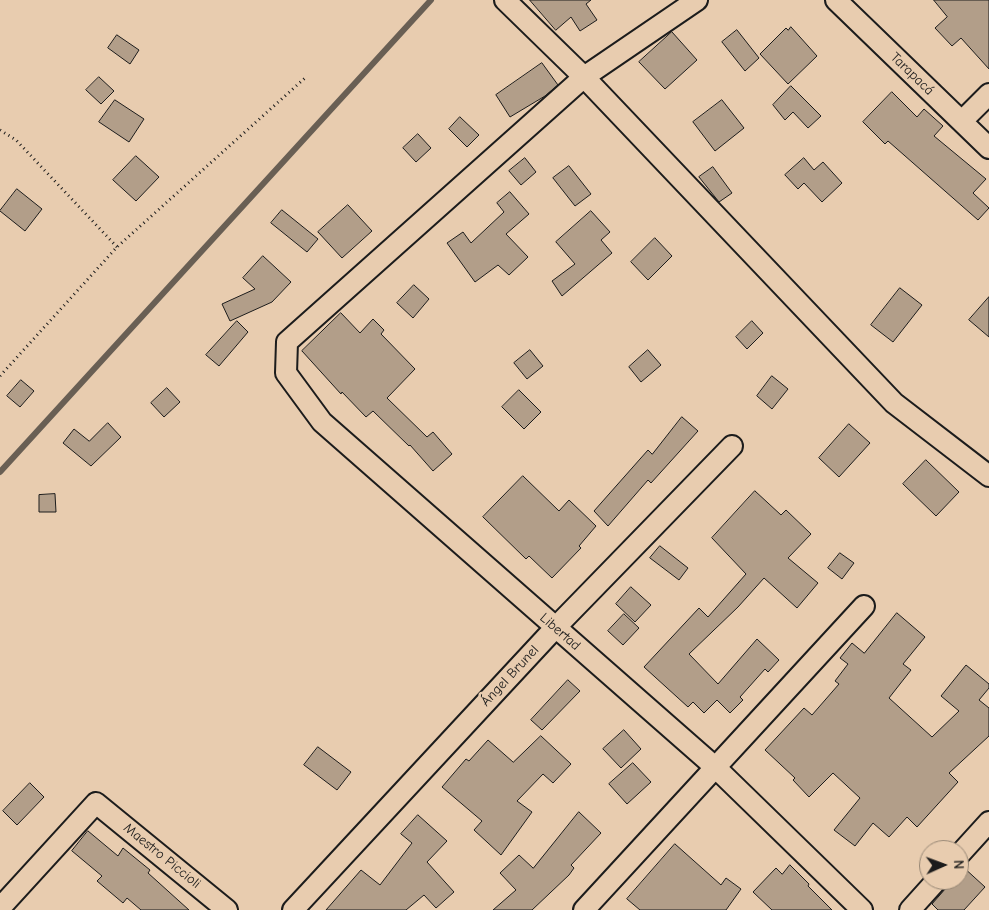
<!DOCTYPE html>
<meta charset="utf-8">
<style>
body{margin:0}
#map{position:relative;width:989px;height:910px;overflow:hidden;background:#e8ccaf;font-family:"Comic Neue",sans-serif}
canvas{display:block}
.north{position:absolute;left:919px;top:840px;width:50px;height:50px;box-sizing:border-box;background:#e8ccaf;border:1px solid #968674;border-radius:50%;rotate:88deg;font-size:14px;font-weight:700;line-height:20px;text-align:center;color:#1c1c1c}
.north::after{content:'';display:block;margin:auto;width:18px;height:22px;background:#1c1c1c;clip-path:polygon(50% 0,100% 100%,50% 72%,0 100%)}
</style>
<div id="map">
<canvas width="989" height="910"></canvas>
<div class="north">N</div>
</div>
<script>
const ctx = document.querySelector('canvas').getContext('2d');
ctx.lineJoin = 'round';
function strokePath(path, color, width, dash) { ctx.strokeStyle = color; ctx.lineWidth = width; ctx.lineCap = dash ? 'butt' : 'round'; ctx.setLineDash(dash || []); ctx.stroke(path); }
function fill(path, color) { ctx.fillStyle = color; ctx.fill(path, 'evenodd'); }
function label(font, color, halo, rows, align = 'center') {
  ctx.font = font + ' "Comic Neue",sans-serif'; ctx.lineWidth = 5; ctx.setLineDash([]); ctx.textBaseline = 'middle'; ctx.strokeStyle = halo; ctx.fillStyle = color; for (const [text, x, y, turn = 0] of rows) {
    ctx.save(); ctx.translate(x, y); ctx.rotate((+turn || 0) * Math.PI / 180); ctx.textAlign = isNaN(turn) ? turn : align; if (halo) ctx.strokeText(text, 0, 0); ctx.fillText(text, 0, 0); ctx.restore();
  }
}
const stream = new Path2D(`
 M0 472 431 0`);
const building = new Path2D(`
 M530 0H591L586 4 597 20 580 31 571 17 556 30Z
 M934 0H989V69L961 38 952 46 935 28 947 17Z
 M791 27 817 56 788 84 760 54 786 28 788 30Z
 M737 30 759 58 745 71 722 42Z
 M672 32 697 60 665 89 639 62Z
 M117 35 139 50 130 64 108 48Z
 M542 63 558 85 545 96 510 117 496 95Z
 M99 77 114 91 101 104 86 90Z
 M791 86 821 116 808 128 793 112 785 120 773 105Z
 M892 92 917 117 924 109 943 126 934 136 986 179 973 193 989 208 978 220 888 141 885 144 863 122Z
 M115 100 144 119 129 142 99 122Z
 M722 100 744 128 715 151 693 122Z
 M460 117 479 135 467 147 449 129Z
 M418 134 431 148 416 162 403 148Z
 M136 156 159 177 136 201 113 180Z
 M525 158 536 172 521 185 509 171Z
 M804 158 814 170 823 162 842 183 822 202 804 183 798 189 785 175Z
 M569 166 591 194 575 206 553 178Z
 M713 167 732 193 719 202 699 177Z
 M17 189 42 209 25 231 0 211Z
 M510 192 529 214 506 234 528 257 509 275 498 265 475 282 447 243 463 232 471 243 504 212 497 203Z
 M348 205 372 231 342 258 318 232Z
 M282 210 318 239 307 252 271 223Z
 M591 211 610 232 601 240 612 253 562 296 552 281 575 264 556 242Z
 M655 238 672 256 648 280 631 262Z
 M263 256 291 282 272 302 230 321 222 304 255 289 243 278Z
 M414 285 429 299 413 318 397 303Z
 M900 288 922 305 893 342 871 325Z
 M989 297V337L969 320Z
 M341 313 360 333 373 319 384 330 381 334 415 369 387 398 427 437 433 432 452 454 433 471 410 445 409 446 373 411 366 417 342 392 341 394 302 351Z
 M237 321 248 332 219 366 206 355Z
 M752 321 763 333 747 349 736 337Z
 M530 350 543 366 527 379 514 363Z
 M648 350 661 365 641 382 629 367Z
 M772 376 788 389 772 409 757 396Z
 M21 380 34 391 20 407 7 396Z
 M167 388 180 402 164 417 151 403Z
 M519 390 541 412 524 429 502 407Z
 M682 417 698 431 651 483 648 480 608 526 594 511 648 450 652 454Z
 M108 423 121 437 91 466 63 443 74 429 89 441Z
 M849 424 870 443 839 477 819 458Z
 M926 460 959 492 936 516 903 484Z
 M523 476 559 511 569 500 596 526 579 546 581 548 552 578 529 556 526 559 483 517Z
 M755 491 781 515 786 510 811 534 788 558 818 583 797 608 764 578 738 607 689 654 718 684 757 639 779 660 768 672 765 669 740 697 743 700 730 713 717 700 704 713 693 702 688 707 644 667 699 608 708 617 746 574 712 538Z
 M55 494 56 512H39V495Z
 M660 546 688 568 679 580 650 558Z
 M840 553 854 563 842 579 828 568Z
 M631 587 651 605 635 622 616 604Z
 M897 613 925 637 903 664 911 670 889 698 932 737 959 711 941 696 966 665 989 684V688L979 700 989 708V736L949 773 958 782 917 827 907 817 889 837 873 823 855 846 834 830 860 798 833 773 809 797 793 780 795 778 765 750 804 708 812 715 839 684 835 681 848 664 840 658 852 643 864 653Z
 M624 614 639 628 623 645 608 631Z
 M568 680 580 691 542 730 531 720Z
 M624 730 641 749 621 768 603 749Z
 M541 736 571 764 553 783 543 774 517 801 532 812 501 855 474 830 482 821 442 787 466 759 469 761 488 740 513 762Z
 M318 747 351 772 337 790 304 765Z
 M633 763 651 782 627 804 609 784Z
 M30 783 44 797 17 825 3 811Z
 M579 812 601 833 571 865 574 868 569 875 532 910H493L516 890 500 873 519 855 533 868Z
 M418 815 447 841 427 862 454 892 436 908 424 895 406 910H326L361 870 380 885 412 843 401 834Z
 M88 831 118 856 123 848 150 870 148 873 189 910H141L127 898 123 903 97 881 102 876 72 851Z
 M675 844 721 885 726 878 741 889 726 910H640L627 899Z
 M790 865 809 884 808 886 832 910H772L753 892 776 868 782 874Z
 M962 866 985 887 964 910H938L932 904 946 888 949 880H959V867Z`);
const path = new Path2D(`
 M0 130 16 140 117 247
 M0 376 117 247 305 78`);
const street = new Path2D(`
 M505 0 584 77 894 403 989 476
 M697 0 584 77 287 342 286 373 322 422 715 767 862 910
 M836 0 989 148
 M962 121 989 94
 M959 855 989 822
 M0 908 96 803 227 910
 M293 910 555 628 732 446
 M584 910 864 606
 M910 910 937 880`);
const streetNames = [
 ["Tarapacá",912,74,44],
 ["Libertad",560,632,41],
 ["Ángel Brunel",510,676,-47],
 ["Maestro Piccioli",162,856,39]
];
strokePath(stream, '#695f54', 6);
fill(building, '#b29e89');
strokePath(building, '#1c1c1c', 1);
strokePath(street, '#1c1c1c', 24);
strokePath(path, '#1c1c1c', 3, [1, 4]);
strokePath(street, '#e8ccaf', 20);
label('14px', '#1c1c1c', '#e8ccaf', streetNames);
</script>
